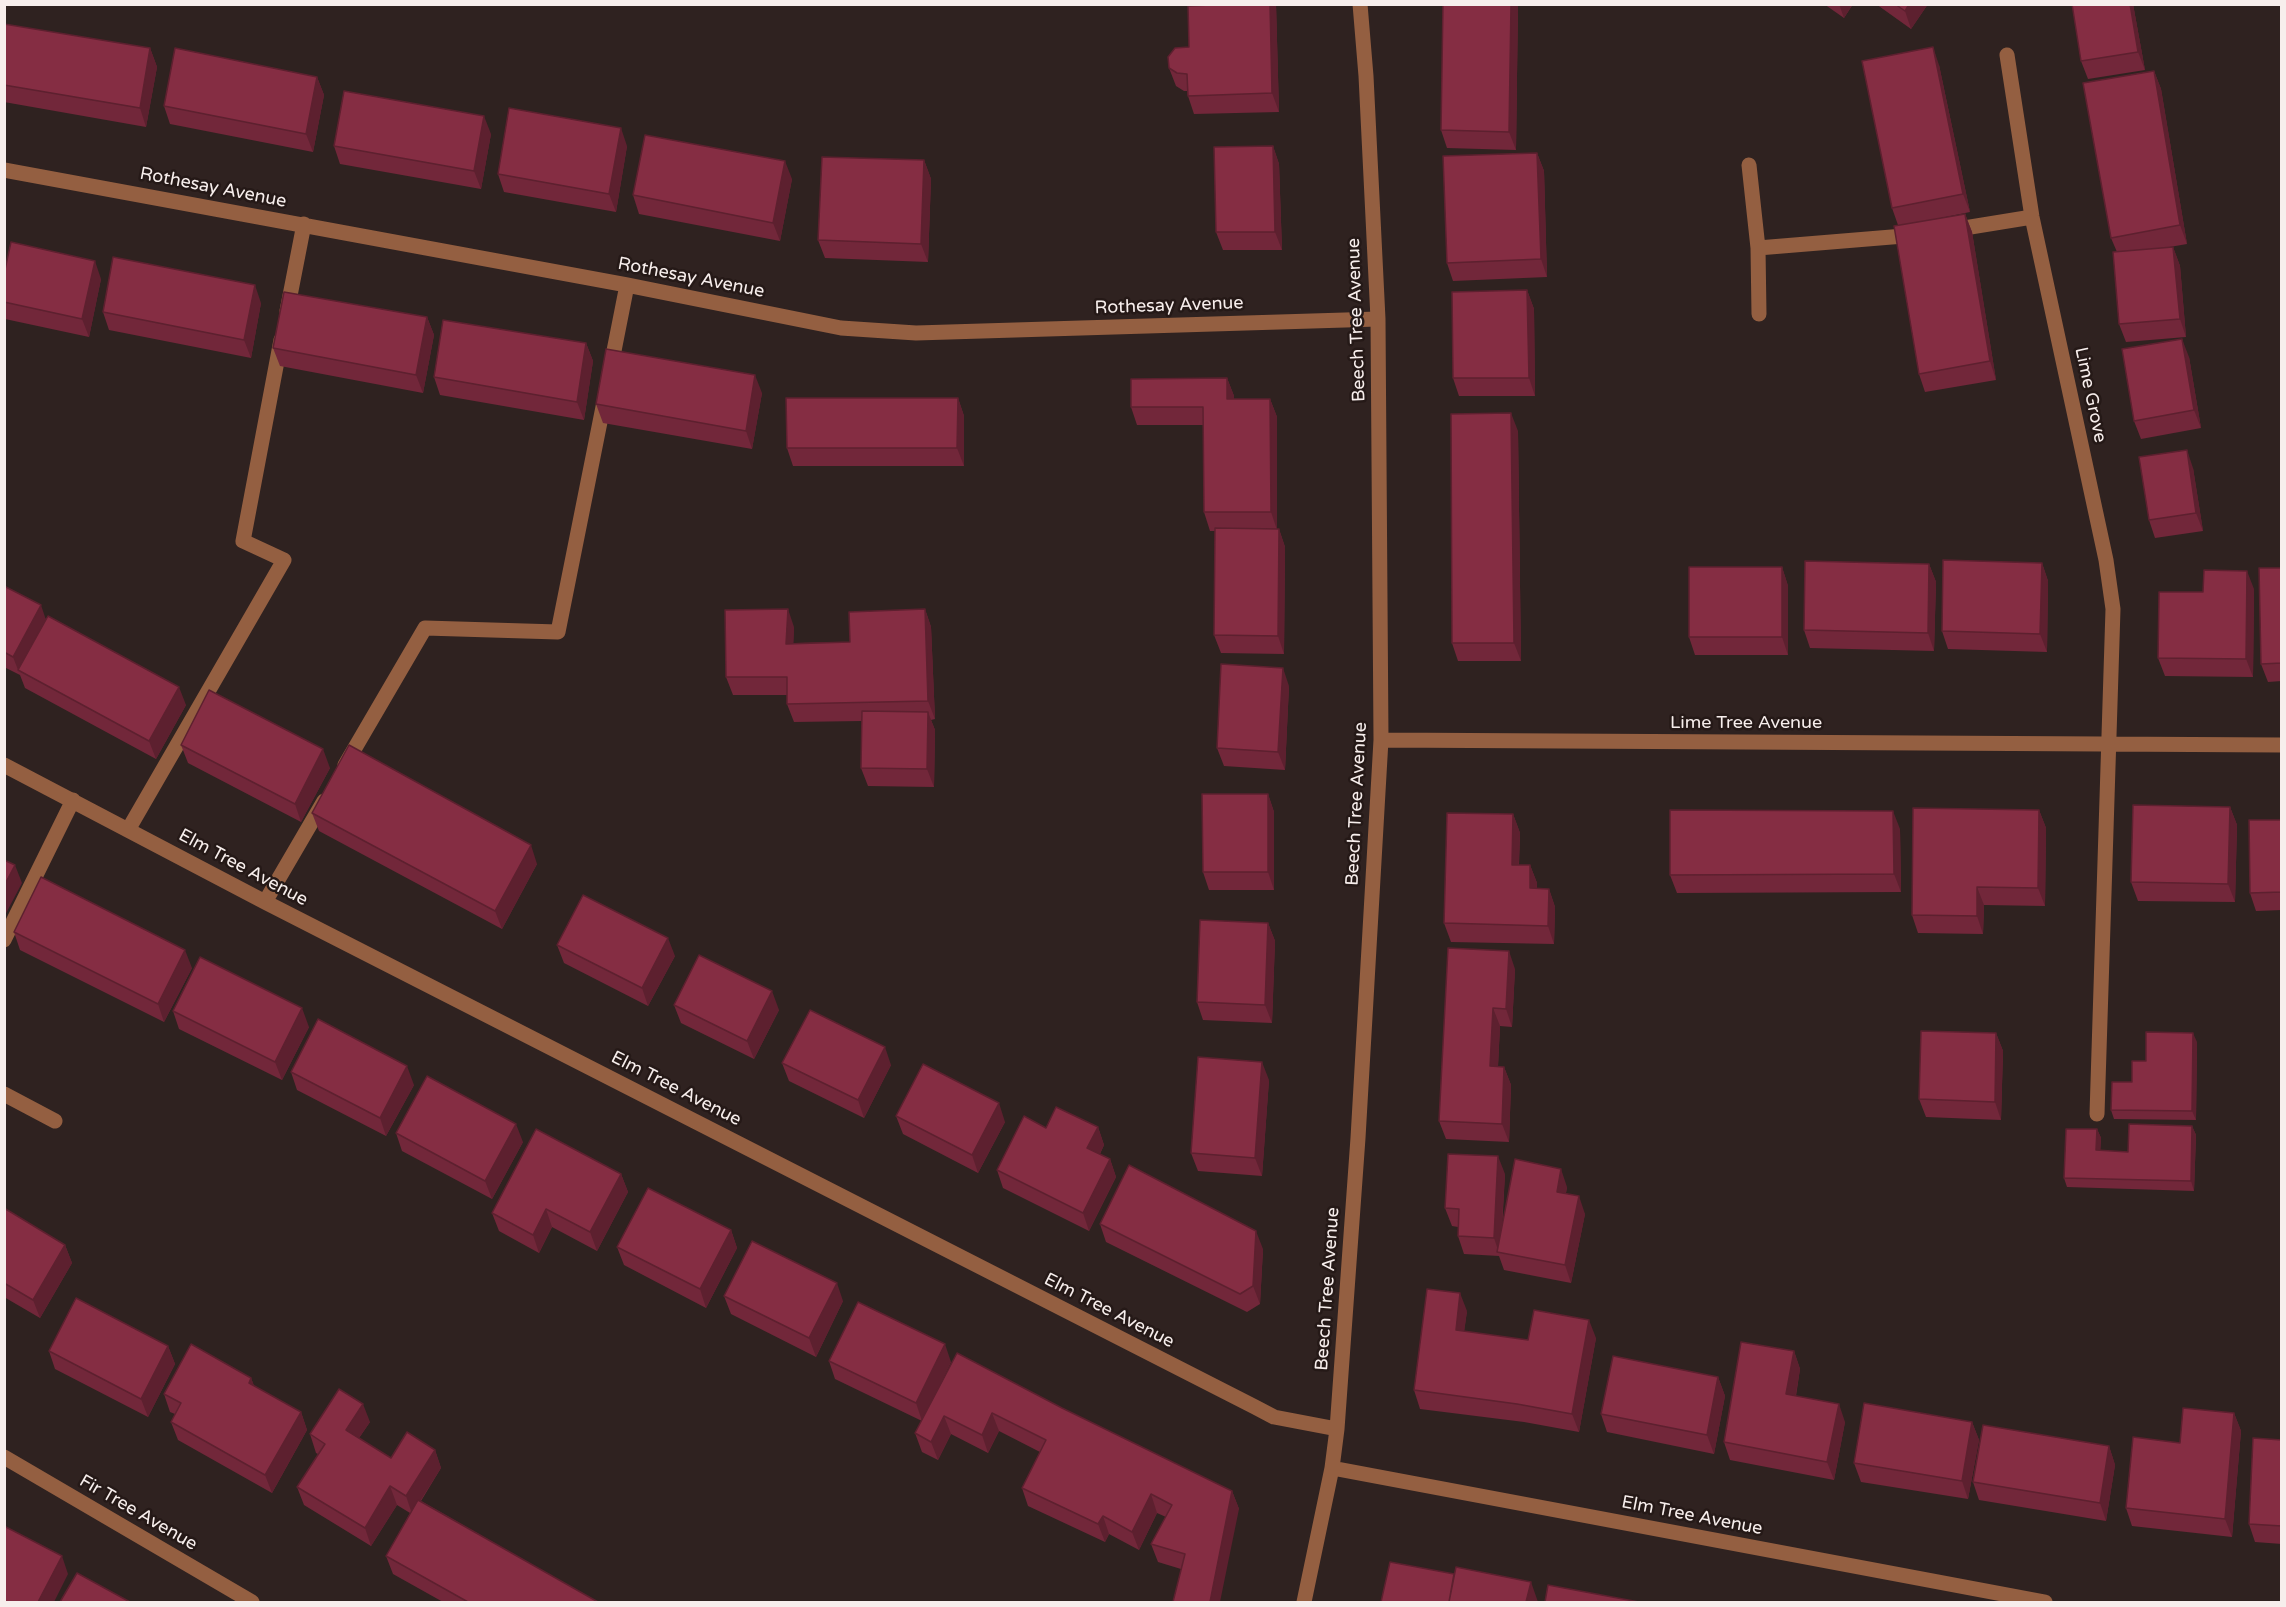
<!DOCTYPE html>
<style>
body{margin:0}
#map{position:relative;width:2286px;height:1607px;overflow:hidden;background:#2f2220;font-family:"Varela Round",sans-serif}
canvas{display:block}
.frame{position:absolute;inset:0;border:6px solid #f7eeec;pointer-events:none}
</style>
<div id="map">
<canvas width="2286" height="1607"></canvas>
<div class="frame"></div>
</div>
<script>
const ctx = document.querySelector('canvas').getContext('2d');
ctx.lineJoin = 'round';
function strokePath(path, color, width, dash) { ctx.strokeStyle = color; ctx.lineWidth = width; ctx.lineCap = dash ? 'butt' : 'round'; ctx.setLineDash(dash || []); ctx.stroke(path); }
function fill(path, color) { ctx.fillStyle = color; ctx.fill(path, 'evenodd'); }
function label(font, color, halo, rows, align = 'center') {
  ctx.font = font + ' "Varela Round",sans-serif'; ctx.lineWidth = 5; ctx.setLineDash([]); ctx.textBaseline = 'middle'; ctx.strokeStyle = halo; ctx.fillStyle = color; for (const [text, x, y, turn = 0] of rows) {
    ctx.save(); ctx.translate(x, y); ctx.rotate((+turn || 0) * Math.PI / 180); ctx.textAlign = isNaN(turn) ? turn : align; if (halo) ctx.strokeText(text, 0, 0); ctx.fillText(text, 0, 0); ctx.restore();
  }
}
const minor = new Path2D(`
 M2007 55 2032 217 2106 560 2113 609 2097 1114
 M1749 165 1758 248 1759 314
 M4 170 627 285 841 328 916 333 1378 319
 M1952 230 2032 217
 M1758 248 1916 235
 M287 311 304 224
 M610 371 627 285
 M1381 740 2282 745
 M4 765 265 902 1255 1407 1274 1417 1337 1429
 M345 765 425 628 558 632 605 397
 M128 830 284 560 243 541 281 340
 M265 902 324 801
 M4 940 73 800
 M4 1094 55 1121
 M4 1457 252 1602
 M1332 1468 2045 1602
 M1304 1602 1332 1468 1337 1429 1358 1138 1381 740 1378 319 1366 76 1360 4`);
const wall = new Path2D(`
 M1212 4H1276L1279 112 1194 114 1188 96 1187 91H1184L1176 86 1169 68 1189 47Z
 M1443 4H1518L1516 150 1447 148 1441 130Z
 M1824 4H1853L1844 18Z
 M1876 4H1928L1911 29Z
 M2072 4H2133L2145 70 2088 79 2081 61Z
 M4 24 150 48 157 67 146 127 4 102Z
 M1939 65 1970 212 1931 220 1965 214 1972 232 1996 380 1925 392 1919 374 1898 225 1892 208Z
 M2154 71 2161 89 2187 244 2158 249 2173 247 2180 266 2186 337 2126 342 2119 324 2117 252 2111 238Z
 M317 77 324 95 313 152 170 124 164 106Z
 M491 134 481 189 340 164 334 146Z
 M627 146 616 212 504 192 498 174Z
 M1273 146 1279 164 1282 250H1223L1216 232Z
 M1537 153 1544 171 1547 277 1453 281 1447 263Z
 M924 160 931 179 928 262 825 258 818 240Z
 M792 179 780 241 639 214 633 195Z
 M4 274 101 279 89 337 5 319Z
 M1527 290 1534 309 1535 396H1459L1453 378Z
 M261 303 251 358 109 330 103 312Z
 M427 317 434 335 423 393 280 366 273 348Z
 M586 343 593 361 584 420 440 395 434 377Z
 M2189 357 2201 428 2141 439 2134 421Z
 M1227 378 1234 396V399H1270L1277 417V529H1279L1285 547 1284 654 1221 653 1214 635 1215 531H1210L1204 512 1203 425H1137L1131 407Z
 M762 393 752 449 603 423 596 404Z
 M958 398 964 416V466H793L787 448Z
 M1518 431 1521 661H1458L1452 643Z
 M2193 468 2203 531 2155 538 2149 520Z
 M2042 563 2048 581 2047 652 1948 649 1942 631Z
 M1929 564 1936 582 1934 651 1810 648 1804 630Z
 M1782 567 1788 586V655H1695L1689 637Z
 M2282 568V681L2268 682 2261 664Z
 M4 586 46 619 186 705 156 759 25 688 20 675 4 667Z
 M2254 589 2253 677 2165 676 2158 658 2203 592Z
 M925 609 931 627 935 719 931 720 935 730 934 787 868 786 861 768 862 721 794 722 787 704V695H733L726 677 794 627 793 643 850 642Z
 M1289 686 1285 770 1224 766 1217 748Z
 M181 745 330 768 301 822 188 763Z
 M1268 794 1274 812V890H1209L1203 872Z
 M2230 807 2237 825 2235 902 2138 901 2131 882Z
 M2039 810 2046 828 2045 906 1984 905 1983 934 1918 933 1912 915Z
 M312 813 537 864 502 929 319 831Z
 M1513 814 1520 833 1519 865H1530L1537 883V888L1549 889 1555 907 1554 944 1451 942 1444 923Z
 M2282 820V910L2256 911 2250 893Z
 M1900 829 1901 892 1677 893 1670 875Z
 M1268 923 1275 941 1272 1023 1203 1020 1197 1002Z
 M14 932 192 968 164 1022 20 950Z
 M557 945 675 956 648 1006 564 963Z
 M1448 948 1515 969 1512 1027 1500 1026 1498 1067H1504L1511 1085 1509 1142 1446 1139 1439 1121Z
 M674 1005 779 1010 754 1059 681 1023Z
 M173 1011 309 1027 282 1080 179 1029Z
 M1996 1033 2003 1051 2001 1120 1926 1117 1919 1099Z
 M2197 1042 2196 1120 2114 1119 2111 1110 2146 1061Z
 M782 1063 891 1065 864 1118 789 1081Z
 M291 1072 414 1085 386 1136 297 1090Z
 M1269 1080 1262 1176 1198 1171 1191 1153Z
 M896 1116 1005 1122 978 1173 903 1134Z
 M2192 1126 2196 1135 2194 1191 2067 1187 2064 1178 2097 1129 2101 1138 2100 1151 2128 1152Z
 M1098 1127 1104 1145 1100 1154 1110 1159 1116 1177 1089 1231 1003 1188 997 1170 1046 1128Z
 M396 1133 523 1142 492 1199 402 1151Z
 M621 1174 628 1192 597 1251 552 1227 539 1253 499 1231 492 1213Z
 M1505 1174 1502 1229 1567 1187 1566 1193 1585 1214 1571 1283 1504 1270 1499 1256 1464 1254 1458 1236V1227L1452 1226 1445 1208Z
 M4 1208 65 1245 72 1263 40 1318 4 1297Z
 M1100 1224 1263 1249 1260 1304 1247 1312 1106 1242Z
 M731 1230 737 1248 706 1308 624 1265 617 1247Z
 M724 1296 843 1301 816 1357 731 1314Z
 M1467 1311 1464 1331 1528 1340 1596 1338 1579 1432 1524 1422 1420 1409 1414 1390Z
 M168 1346 175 1364 148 1417 55 1369 49 1351Z
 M1794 1351 1800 1369 1796 1396 1845 1422 1834 1480 1730 1460 1724 1442Z
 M829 1361 951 1362 933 1400 1062 1408 1232 1491 1239 1509 1181 1569 1158 1562 1151 1544 1166 1517 1157 1513 1139 1550 1109 1534 1105 1542 1028 1506 1022 1488 1040 1452 999 1431 988 1453 951 1434 938 1460 922 1452 915 1433 922 1421 835 1379Z
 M1718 1377 1725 1396 1714 1454 1607 1432 1601 1414Z
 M251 1378 254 1386 301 1412 307 1430 272 1493 178 1440 171 1422 175 1414 170 1412 164 1394Z
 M2234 1413 2241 1431 2232 1537 2132 1526 2126 1508 2180 1443Z
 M370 1422 359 1438 391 1458 435 1450 441 1468 421 1501 598 1602H443L393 1574 386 1556 410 1513 397 1505 371 1546 304 1505 297 1487 318 1454 316 1453 310 1434Z
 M1972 1422 1979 1440 1968 1499 1861 1482 1854 1463Z
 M2282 1440V1544L2255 1542 2249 1524Z
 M2109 1446 2115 1465 2106 1521 1979 1500 1973 1482Z`);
const shadedWall = new Path2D(`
 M1270 4H1276L1279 112 1272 93Z
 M1511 4H1518L1516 150 1509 132Z
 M1839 4H1853L1844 18Z
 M1909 4H1928L1911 29 1905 11Z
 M2130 4H2133L2145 70 2138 52Z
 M1933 47 1939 65 1970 212 1963 194Z
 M150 48 157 67 146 127 140 108Z
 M2154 71 2161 89 2187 244 2180 225Z
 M317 77 324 95 313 152 306 134Z
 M484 116 491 134 481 189 474 171Z
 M621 128 627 146 616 212 609 194Z
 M1273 146 1279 164 1282 250 1275 232Z
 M1537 153 1544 171 1547 277 1541 259Z
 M924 160 931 179 928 262 921 244Z
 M785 161 792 179 780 241 773 223Z
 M1965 214 1972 232 1996 380 1990 361Z
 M2173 247 2180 266 2186 337 2180 319Z
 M95 261 101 279 89 337 82 319Z
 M255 285 261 303 251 358 244 340Z
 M1527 290 1534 309 1535 396 1529 378Z
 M427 317 434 335 423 393 416 375Z
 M2182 339 2189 357 2201 428 2194 410Z
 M586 343 593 361 584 420 577 402Z
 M755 375 762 393 752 449 746 431Z
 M1227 378 1234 396V417L1227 399Z
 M958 398 964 416V466L957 448Z
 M1270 399 1277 417V530L1271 512Z
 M1511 413 1518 431 1521 661 1514 643Z
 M2187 450 2193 468 2203 531 2196 513Z
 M1279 529 1285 547 1284 654 1278 636Z
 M2042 563 2048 581 2047 652 2040 634Z
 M1929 564 1936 582 1934 651 1928 633Z
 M1782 567 1788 586V655L1782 637Z
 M2247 571 2254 589 2253 677 2246 659Z
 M41 605 47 623 18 670 20 675 13 657Z
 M788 609 794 627 793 662 786 644Z
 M925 609 931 627 935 719 928 701Z
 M1283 668 1289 686 1285 770 1278 752Z
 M179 687 186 705 156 759 149 741Z
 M928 712 935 730 934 787 927 769Z
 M323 749 330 768 301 822 295 804Z
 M1268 794 1274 812V890L1268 872Z
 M2230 807 2237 825 2235 902 2228 884Z
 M2039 810 2046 828 2045 906 2038 888Z
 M1893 811 1900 829 1901 892 1894 874Z
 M1513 814 1520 833 1518 883 1512 865Z
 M531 845 537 864 502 929 495 911Z
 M15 865 22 883 4 917V886Z
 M1530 865 1537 883 1536 906 1530 888Z
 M1977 887 1984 905 1983 934 1977 916Z
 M1549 889 1555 907 1554 944 1548 926Z
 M1268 923 1275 941 1272 1023 1265 1005Z
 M668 938 675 956 648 1006 642 988Z
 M185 950 192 968 164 1022 158 1004Z
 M1509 951 1515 969 1512 1027 1506 1009Z
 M772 991 779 1010 754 1059 747 1041Z
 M302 1008 309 1027 282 1080 275 1062Z
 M1493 1008 1500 1026 1497 1084 1490 1066Z
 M1996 1033 2003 1051 2001 1120 1995 1102Z
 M2193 1033 2197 1042 2196 1120 2192 1111Z
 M885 1047 891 1065 864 1118 858 1100Z
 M1262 1062 1269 1080 1262 1176 1255 1158Z
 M407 1066 414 1085 386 1136 380 1118Z
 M1504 1067 1511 1085 1509 1142 1502 1124Z
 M999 1103 1005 1122 978 1173 972 1155Z
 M516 1124 523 1142 492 1199 485 1181Z
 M2192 1126 2196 1135 2194 1191 2191 1181Z
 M1098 1127 1104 1145 1094 1166 1087 1148Z
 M2097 1129 2101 1138 2100 1160 2096 1150Z
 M1498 1156 1505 1174 1500 1253H1499L1494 1238Z
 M1110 1159 1116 1177 1089 1231 1083 1213Z
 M1561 1169 1567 1187 1563 1210 1557 1192Z
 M621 1174 628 1192 597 1251 590 1232Z
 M1579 1196 1585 1214 1571 1283 1565 1265Z
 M546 1209 552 1227 539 1253 533 1235Z
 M731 1230 737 1248 706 1308 700 1289Z
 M1256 1231 1263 1249 1260 1304 1253 1286Z
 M65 1245 72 1263 40 1318 33 1300Z
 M837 1283 843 1301 816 1357 809 1338Z
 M1460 1293 1467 1311 1462 1348 1456 1330Z
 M1589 1320 1596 1338 1579 1432 1572 1414Z
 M945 1344 951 1362 922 1421 916 1403Z
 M168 1346 175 1364 148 1417 141 1399Z
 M1794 1351 1800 1369 1793 1412 1786 1394Z
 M1718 1377 1725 1396 1714 1454 1707 1435Z
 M251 1378 258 1396 249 1383Z
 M363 1404 370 1422 352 1448 346 1430Z
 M1839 1404 1845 1422 1834 1480 1827 1462Z
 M301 1412 307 1430 272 1493 265 1475Z
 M992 1413 999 1431 988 1453 982 1435Z
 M2234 1413 2241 1431 2232 1537 2225 1519Z
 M944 1416 951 1434 938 1460 931 1442Z
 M1972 1422 1979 1440 1968 1499 1962 1481Z
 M2109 1446 2115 1465 2106 1521 2100 1503Z
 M435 1450 441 1468 412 1514 406 1496Z
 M390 1486 397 1505 371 1546 365 1528Z
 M1232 1491 1239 1509 1220 1602H1210Z
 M1151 1494 1157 1513 1139 1550 1132 1532Z
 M1103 1516 1109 1534 1105 1542 1098 1524Z
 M62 1556 68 1574 54 1602H38Z
 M1531 1582 1538 1602H1526Z`);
const building = new Path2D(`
 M1212 4H1270L1272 93 1188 96 1187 74 1177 73 1169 68 1168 57 1175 48 1189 47 1188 6 1212 5Z
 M1443 4H1511L1509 132 1441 130Z
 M1895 4H1909L1905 11Z
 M2072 4H2130L2138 52 2081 61Z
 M4 24 150 48 140 108 4 85Z
 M1933 47 1963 194 1892 208 1862 61Z
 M175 48 317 77 306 134 164 106Z
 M2154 71 2180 225 2111 238 2083 83Z
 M344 91 484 116 474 171 334 146Z
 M509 108 621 128 609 194 498 174Z
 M645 135 785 161 773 223 633 195Z
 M1273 146 1275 232H1216L1214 147Z
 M1537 153 1541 259 1447 263 1443 156Z
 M822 157 924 160 921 244 818 240Z
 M1965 214 1990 361 1919 374 1894 226Z
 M11 242 95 261 82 319 4 302V274Z
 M2173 247 2180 319 2119 324 2113 252Z
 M113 257 255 285 244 340 103 312Z
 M1527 290 1529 378H1453L1452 292Z
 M284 292 427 317 416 375 273 348Z
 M443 320 586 343 577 402 434 377Z
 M2182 339 2194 410 2134 421 2122 349Z
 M606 349 755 375 746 431 596 404Z
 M1227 378V399H1270L1271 512H1204L1203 407H1131V379Z
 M786 398H958L957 448H787Z
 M1511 413 1514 643H1452L1451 414Z
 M2187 450 2196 513 2149 520 2139 457Z
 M1215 528 1279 529 1278 636 1214 635Z
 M1943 560 2042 563 2040 634 1942 631Z
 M1805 561 1929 564 1928 633 1804 630Z
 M1689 567H1782V637H1689Z
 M2259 568H2282V663L2261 664Z
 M2204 570 2247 571 2246 659 2158 658 2159 592H2203Z
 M4 586 41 605 13 657 4 652Z
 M788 609 786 644 850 642 849 612 925 609 928 701 787 704V677H726L725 610Z
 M48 616 179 687 149 741 18 670Z
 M1221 664 1283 668 1278 752 1217 748Z
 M209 690 323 749 295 804 181 745Z
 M862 711 928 712 927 769 861 768Z
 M349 745 531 845 495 911 312 813Z
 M1202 794H1268V872H1203Z
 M2133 805 2230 807 2228 884 2131 882Z
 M1913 808 2039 810 2038 888 1977 887V916L1912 915Z
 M1670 810 1893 811 1894 874 1670 875Z
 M1447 813 1513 814 1512 865H1530V888L1549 889 1548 926 1444 923Z
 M2249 820H2282V892L2250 893Z
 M4 860 15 865 4 886Z
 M41 877 185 950 158 1004 14 932Z
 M583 895 668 938 642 988 557 945Z
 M1200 920 1268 923 1265 1005 1197 1002Z
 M1448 948 1509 951 1506 1009 1493 1008 1490 1066 1504 1067 1502 1124 1439 1121Z
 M699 955 772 991 747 1041 674 1005Z
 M200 957 302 1008 275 1062 173 1011Z
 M810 1010 885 1047 858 1100 782 1063Z
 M318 1019 407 1066 380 1118 291 1072Z
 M1921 1031 1996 1033 1995 1102 1919 1099Z
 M2146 1032 2193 1033 2192 1111 2111 1110 2112 1082H2132V1061H2146Z
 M1198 1057 1262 1062 1255 1158 1191 1153Z
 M923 1064 999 1103 972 1155 896 1116Z
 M427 1076 516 1124 485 1181 396 1133Z
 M1056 1107 1098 1127 1087 1148 1110 1159 1083 1213 997 1170 1024 1116 1046 1128Z
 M2129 1124 2192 1126 2191 1181 2064 1178 2066 1129H2097L2096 1150 2128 1152Z
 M536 1129 621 1174 590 1232 546 1209 533 1235 492 1213Z
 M1448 1154 1498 1156 1494 1238 1458 1236 1459 1209 1445 1208Z
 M1515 1159 1561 1169 1557 1192 1579 1196 1565 1265 1497 1252Z
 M1129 1165 1256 1231 1253 1286 1240 1294 1100 1224Z
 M648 1188 731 1230 700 1289 617 1247Z
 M4 1208 65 1245 33 1300 4 1283Z
 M752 1241 837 1283 809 1338 724 1296Z
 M1427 1289 1460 1293 1456 1330 1528 1340 1534 1310 1589 1320 1572 1414 1517 1404 1414 1390Z
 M76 1298 168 1346 141 1399 49 1351Z
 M858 1302 945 1344 916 1403 829 1361Z
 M1741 1342 1794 1351 1786 1394 1839 1404 1827 1462 1724 1442Z
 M191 1344 251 1378 249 1383 301 1412 265 1475 171 1422 181 1403 164 1394Z
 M957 1353 1062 1408 1232 1491 1210 1602H1173L1185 1554 1151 1544 1172 1505 1151 1494 1132 1532 1103 1516 1098 1524 1022 1488 1046 1440 992 1413 982 1435 944 1416 931 1442 915 1433Z
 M1613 1356 1718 1377 1707 1435 1601 1414Z
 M339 1389 363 1404 346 1430 391 1458 407 1432 435 1450 406 1496 390 1486 365 1528 297 1487 325 1444 310 1434Z
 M1864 1403 1972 1422 1962 1481 1854 1463Z
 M2183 1408 2234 1413 2225 1519 2126 1508 2133 1437 2180 1443Z
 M1983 1425 2109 1446 2100 1503 1973 1482Z
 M2253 1438 2282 1440V1526L2249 1524Z
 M418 1500 598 1602H468L386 1556Z
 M4 1526 62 1556 38 1602H4Z
 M1390 1562 1454 1574 1449 1602H1381Z
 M1456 1567 1531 1582 1526 1602H1449Z
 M77 1573 130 1602H60Z
 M1548 1585 1639 1602H1545Z`);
const streetNames = [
 ["Rothesay Avenue",213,188,11],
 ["Rothesay Avenue",691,278,11],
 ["Rothesay Avenue",1169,306,-2],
 ["Beech Tree Avenue",1357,320,-92],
 ["Lime Grove",2090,395,78],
 ["Lime Tree Avenue",1746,723],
 ["Beech Tree Avenue",1357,804,-87],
 ["Elm Tree Avenue",243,868,28],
 ["Elm Tree Avenue",676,1089,27],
 ["Beech Tree Avenue",1328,1289,-86],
 ["Elm Tree Avenue",1109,1311,27],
 ["Fir Tree Avenue",138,1513,30],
 ["Elm Tree Avenue",1692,1516,11]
];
strokePath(minor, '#945f41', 15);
fill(wall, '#72273a');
fill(shadedWall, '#5d202f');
fill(building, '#852d43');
strokePath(building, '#5d202f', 1.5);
label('18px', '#f7eeec', '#251917', streetNames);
</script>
